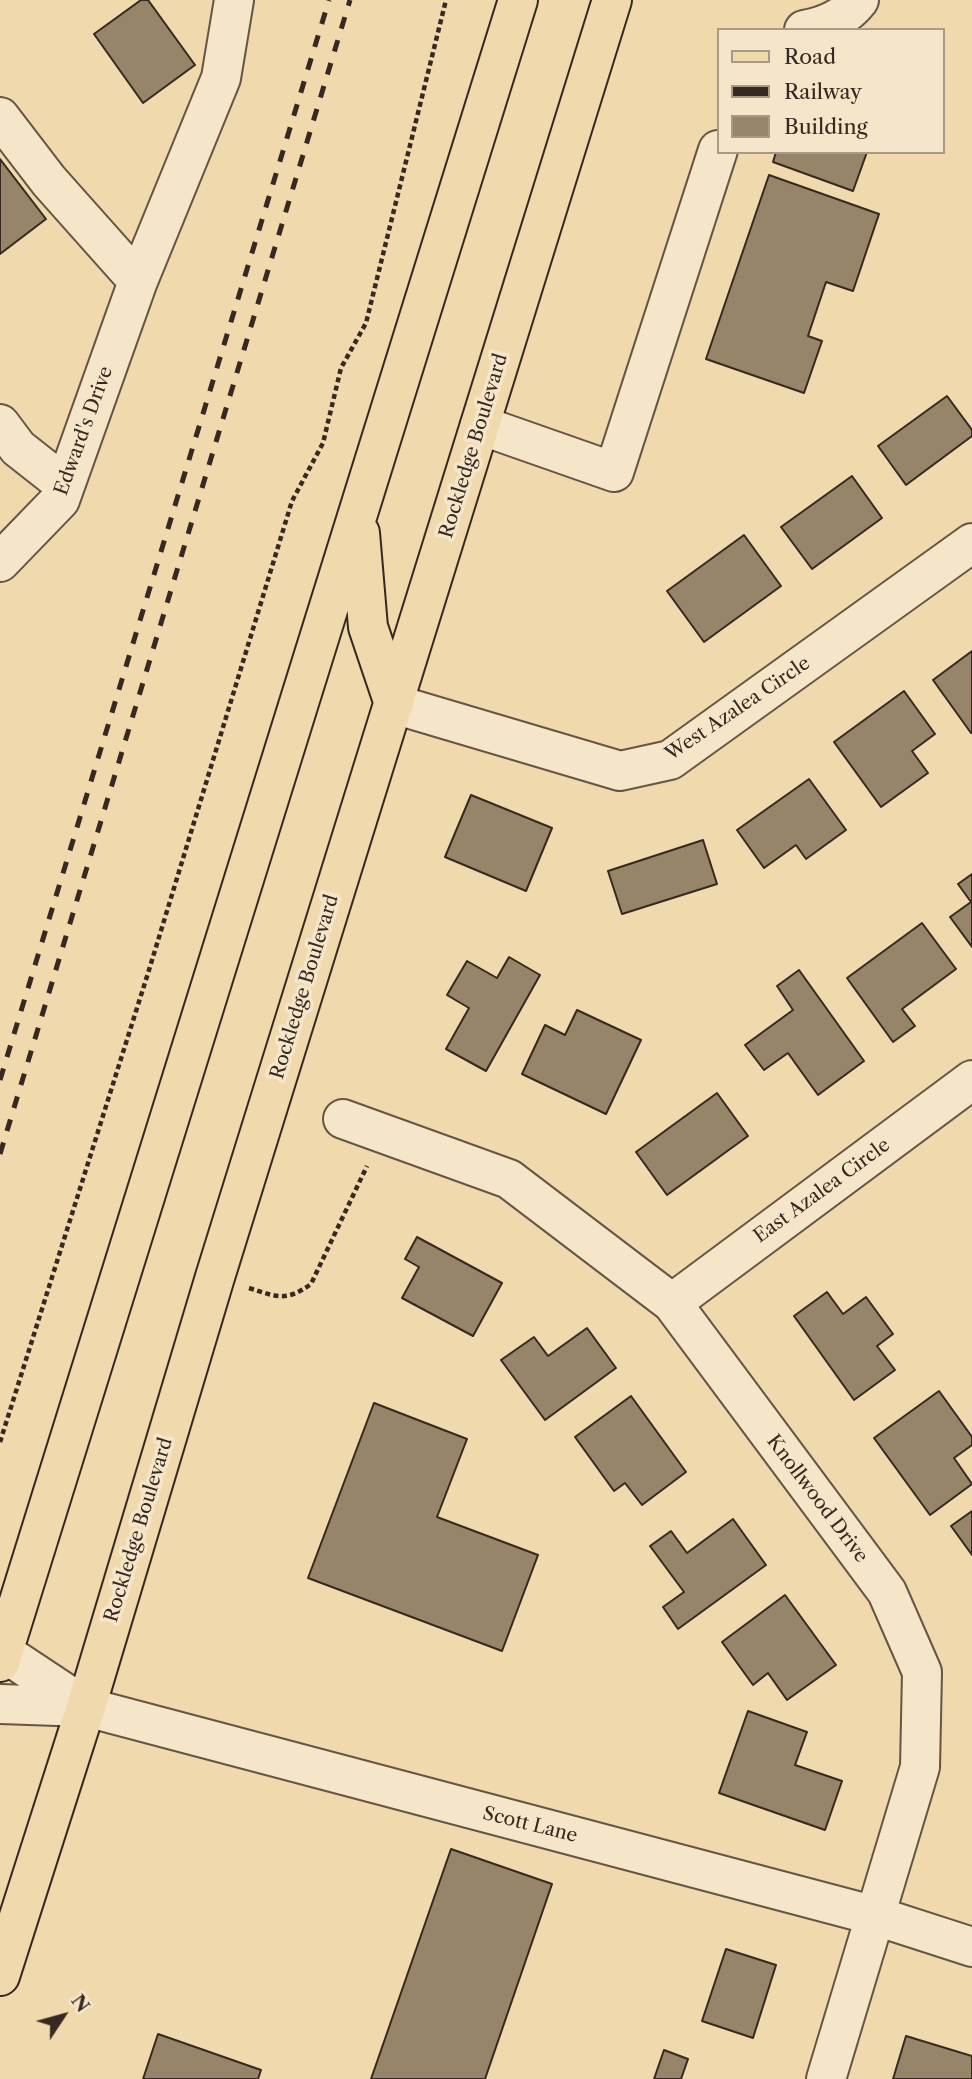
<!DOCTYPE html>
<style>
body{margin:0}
#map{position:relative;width:972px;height:2079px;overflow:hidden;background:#f0d9ac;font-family:"Libre Caslon Text",serif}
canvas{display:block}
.legend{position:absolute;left:717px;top:28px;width:228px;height:126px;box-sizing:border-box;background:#f5e6c9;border:2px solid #a89a86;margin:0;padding:9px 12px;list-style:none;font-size:21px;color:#352921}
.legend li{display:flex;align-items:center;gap:14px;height:35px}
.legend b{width:35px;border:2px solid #a89a86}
.north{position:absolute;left:28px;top:1981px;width:70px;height:70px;-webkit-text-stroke:5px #f5e6c9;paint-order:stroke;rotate:54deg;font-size:19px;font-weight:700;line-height:28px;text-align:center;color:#352921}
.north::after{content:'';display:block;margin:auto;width:24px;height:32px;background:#352921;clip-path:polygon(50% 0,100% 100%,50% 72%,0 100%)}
</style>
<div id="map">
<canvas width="972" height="2079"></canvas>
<ul class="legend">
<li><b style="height:9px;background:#f0d9ac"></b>Road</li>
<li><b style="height:9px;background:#352921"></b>Railway</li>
<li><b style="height:19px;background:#968569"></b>Building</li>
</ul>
<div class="north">N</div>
</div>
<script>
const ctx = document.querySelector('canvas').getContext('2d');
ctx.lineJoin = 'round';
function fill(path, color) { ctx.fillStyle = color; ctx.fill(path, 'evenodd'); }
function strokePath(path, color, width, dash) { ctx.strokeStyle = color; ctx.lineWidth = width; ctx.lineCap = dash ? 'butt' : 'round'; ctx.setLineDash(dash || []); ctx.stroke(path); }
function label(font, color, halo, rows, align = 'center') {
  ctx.font = font + ' "Libre Caslon Text",serif'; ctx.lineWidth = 7; ctx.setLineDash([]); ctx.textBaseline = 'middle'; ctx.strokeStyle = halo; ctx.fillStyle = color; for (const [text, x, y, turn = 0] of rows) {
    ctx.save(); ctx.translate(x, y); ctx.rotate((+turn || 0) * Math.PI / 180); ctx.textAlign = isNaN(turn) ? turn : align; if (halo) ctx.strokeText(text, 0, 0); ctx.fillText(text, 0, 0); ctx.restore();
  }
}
const building = new Path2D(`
 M141 0H148L195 65 143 103 94 34Z
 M776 152H867L853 191 773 162Z
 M0 159 46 219 0 254Z
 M769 175 879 214 853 291 826 282 808 336 822 341 804 393 706 359Z
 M947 396 972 430V436L906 485 878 446Z
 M852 476 882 518 812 569 781 527Z
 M744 535 781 586 704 642 667 591Z
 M972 651V733H971L933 680Z
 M904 691 935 734 912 751 928 773 881 807 834 742Z
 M809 779 846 830 806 859 796 845 764 868 737 830Z
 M471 795 552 828 526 891 445 857Z
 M703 840 717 884 622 914 608 871Z
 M972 874V947L950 917 971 902 958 884Z
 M922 923 956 969 902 1009 915 1026 893 1042 847 978Z
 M509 957 540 975 486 1071 446 1049 469 1008 447 995 467 961 497 978Z
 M799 970 864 1061 818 1095 788 1053 764 1070 745 1045 793 1010 777 986Z
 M577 1010 641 1040 606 1114 522 1074 545 1025 565 1035Z
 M717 1093 748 1136 667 1195 636 1152Z
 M417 1237 502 1283 473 1336 402 1298 419 1267 405 1259Z
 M827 1292 843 1314 866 1297 893 1334 877 1346 895 1370 854 1400 794 1316Z
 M587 1328 616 1368 545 1420 501 1360 534 1337 548 1356Z
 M939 1391 972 1437V1445L954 1458 972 1484 930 1515 874 1438Z
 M631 1396 686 1472 642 1505 625 1483 614 1491 575 1437Z
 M374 1403 467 1439 437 1517 538 1555 502 1651 308 1578Z
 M972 1511V1555L951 1526Z
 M733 1519 766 1565 678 1629 663 1607 684 1592 650 1546 671 1531 687 1553Z
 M785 1595 836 1665 787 1700 768 1673 753 1685 722 1642Z
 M748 1711 807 1732 795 1765 842 1781 825 1830 719 1793Z
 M451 1849 552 1884 485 2079H371Z
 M726 1949 776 1965 753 2038 702 2021Z
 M158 2034 261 2070 258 2079H143Z
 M906 2036 972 2056V2079H893Z
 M664 2050 688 2059 681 2079H654Z`);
const path = new Path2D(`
 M249 1288C277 1297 286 1302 311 1284L367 1166
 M0 1442 149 970 292 501 323 443 341 368 366 323 446 0`);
const minor = new Path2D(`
 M804 30C826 26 845 18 859 0
 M0 117 49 181 138 281
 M0 424 18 448 65 485
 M480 425 614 472 718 150
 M0 562 60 500 138 281 221 78 234 0
 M394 704 620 771 670 760 972 543
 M343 1119 509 1179 672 1303 887 1592 922 1672 920 1767 826 2079
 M672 1303 972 1080
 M0 1650 86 1707
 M0 1704 86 1707 876 1916 972 1947`);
const major = new Path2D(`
 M360 533 368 627 394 704
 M0 1662 518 0
 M0 1976 86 1707 215 1277 612 0`);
const rail = new Path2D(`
 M0 1080 329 0
 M0 1154 350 0`);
const streetNames = [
 ["Edward's Drive",84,431,-70],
 ["Rockledge Boulevard",474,446,-73],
 ["West Azalea Circle",738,709,-34],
 ["Rockledge Boulevard",305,987,-73],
 ["East Azalea Circle",822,1191,-36],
 ["Knollwood Drive",817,1499,53],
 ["Rockledge Boulevard",139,1530,-73],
 ["Scott Lane",530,1825,14]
];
fill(building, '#968569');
strokePath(building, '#352921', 2);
strokePath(minor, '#645544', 42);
strokePath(major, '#352921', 42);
strokePath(path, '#352921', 4.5, [5, 3.5]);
strokePath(minor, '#f5e6c9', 38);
strokePath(major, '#f0d9ac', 38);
strokePath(rail, '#352921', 5, [12, 12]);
label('19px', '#352921', '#f5e6c9', streetNames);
</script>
